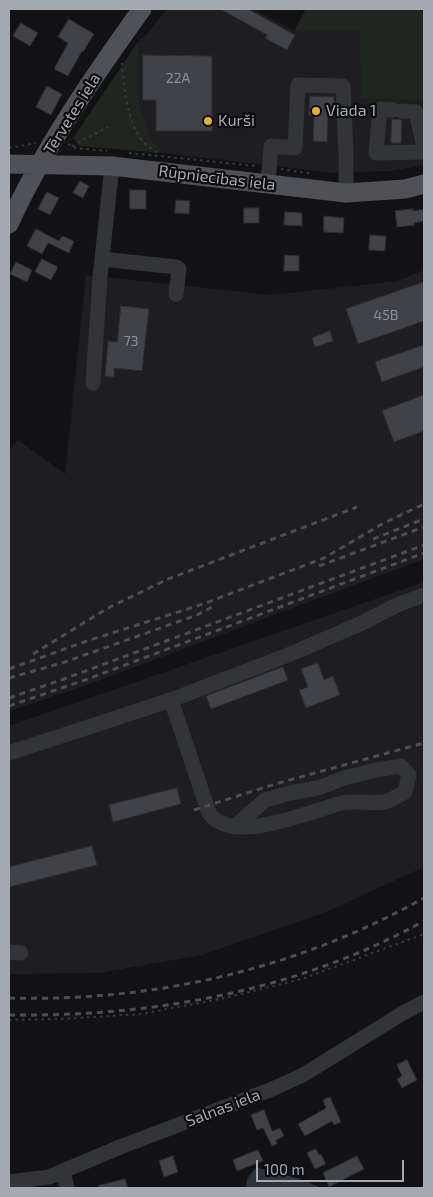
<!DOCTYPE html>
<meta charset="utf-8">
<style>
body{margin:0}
#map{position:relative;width:433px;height:1197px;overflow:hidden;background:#121214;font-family:"Exo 2",sans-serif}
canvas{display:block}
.frame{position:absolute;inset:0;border:10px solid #a4a9b3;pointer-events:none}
.scale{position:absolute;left:256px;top:1160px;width:148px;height:22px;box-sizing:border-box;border:2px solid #a4a9b3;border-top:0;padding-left:6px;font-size:15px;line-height:18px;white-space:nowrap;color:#a4a9b3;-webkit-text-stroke:4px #0d0d0f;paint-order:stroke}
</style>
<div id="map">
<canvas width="433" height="1197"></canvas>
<div class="frame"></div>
<div class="scale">100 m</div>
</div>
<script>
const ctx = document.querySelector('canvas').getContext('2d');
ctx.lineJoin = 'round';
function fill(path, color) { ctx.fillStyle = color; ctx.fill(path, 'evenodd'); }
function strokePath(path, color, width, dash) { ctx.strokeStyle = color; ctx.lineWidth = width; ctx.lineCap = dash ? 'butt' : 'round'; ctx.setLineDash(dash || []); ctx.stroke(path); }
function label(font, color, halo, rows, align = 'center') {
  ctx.font = font + ' "Exo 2",sans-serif'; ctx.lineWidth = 4.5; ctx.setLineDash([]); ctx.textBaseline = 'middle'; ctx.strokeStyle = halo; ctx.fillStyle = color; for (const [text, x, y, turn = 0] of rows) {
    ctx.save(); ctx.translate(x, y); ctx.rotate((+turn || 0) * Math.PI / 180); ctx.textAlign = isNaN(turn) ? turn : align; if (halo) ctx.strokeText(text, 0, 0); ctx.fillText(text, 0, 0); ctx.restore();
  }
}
const built = new Path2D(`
 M167 9H254L294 31 361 29V99L424 100V165L392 171 334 173 164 153 150 138 138 98V42L147 34Z
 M424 270V559L84 686 9 711V451L18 440 65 474 86 275 271 295 398 281Z
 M424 582V867L326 912 202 955 99 973 9 974V726Z`);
const green = new Path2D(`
 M306 9H424V100L361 99 360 30 294 31Z
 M138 42V98L150 138 164 153 80 146 73 138Z`);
const water = new Path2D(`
 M256 1168C279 1172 300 1178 321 1188H246C246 1179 249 1175 256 1168Z`);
const building = new Path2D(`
 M220 9H248L295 35 287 50 265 38 267 35Z
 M69 19 94 34 83 52 82 51 68 76 54 69 68 43 58 37Z
 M21 23 38 33 30 46 13 36Z
 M143 55 212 56V131H156V100H143Z
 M47 86 62 94 51 115 36 107Z
 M310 96 334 97 335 116H328L327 142 313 141 314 115H309Z
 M392 119 402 120 401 143H391Z
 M80 181 89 186 83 198 73 193Z
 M130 190H146V209H130Z
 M47 192 59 198 50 215 38 209Z
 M176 200 190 201 189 214 175 213Z
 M244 208H259V223H244Z
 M413 209V211L424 209V221L414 223 415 225 397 227 395 211Z
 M285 212 302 213V226L284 225Z
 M324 216 344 218 343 233 324 232Z
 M36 229 59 241 62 236 74 241 69 253 48 243 42 254 27 246Z
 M370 235 386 236 385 251 369 250Z
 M285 255 299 256V271H284Z
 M42 259 58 267 51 280 35 272Z
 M16 262 32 270 27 282 10 274Z
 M424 282V321L358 344 346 309Z
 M121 306 149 309 142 371 114 368V377L105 376 108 341 117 342Z
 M330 331 333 341 315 347 312 338Z
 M424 345V367L382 382 375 362Z
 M424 395V431L394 442 382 411Z
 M318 663 324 680 333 676 340 695 306 708 299 690 308 687 301 669Z
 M283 667 288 680 211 709 206 696Z
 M177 788 181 804 113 822 109 805Z
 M92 846 97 865 9 887V867Z
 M407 1060 417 1080 402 1088 397 1079 402 1076 397 1065Z
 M330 1097 341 1122 334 1125 332 1121 305 1136 298 1124 326 1108 323 1100Z
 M264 1110 272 1131 280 1128 284 1136 276 1140 277 1144 272 1146 263 1128 257 1130 251 1115Z
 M316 1149 319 1155 321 1154 326 1164 315 1169 307 1153Z
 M258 1150 263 1161 237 1171 233 1160Z
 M173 1156 178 1172 164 1177 159 1161Z
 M357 1156 364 1169 329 1187 323 1173Z
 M125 1179 128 1188H99L98 1186Z`);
const path = new Path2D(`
 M122 63C124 87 126 115 139 136 143 144 152 149 159 154
 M68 144 76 148 107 151
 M72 146 108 127
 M9 148 36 143
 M129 153 256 166
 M281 169 313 174
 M9 1020 60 1019 141 1014 225 998 302 979 424 934`);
const minor = new Path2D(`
 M393 110 380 109 376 153 424 152
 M402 111 416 112 424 147
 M268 183 271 146 295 148 298 85 343 86 346 153V193
 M102 259 176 267 179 269 176 294
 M93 383 100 277 112 166
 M171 700 209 813C232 846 310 811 342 803 355 800 370 804 384 802 391 801 399 795 405 792L409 775 401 766 376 770 344 778 318 788 290 793 265 800 234 827
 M9 753 171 700 293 653 362 623 397 605 424 595
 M9 952 21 953
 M63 1171 67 1188
 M9 1182 49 1177 120 1147 270 1090 303 1075 403 1013 424 1002`);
const major = new Path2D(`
 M9 164 112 166 346 193 405 189 424 184
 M9 224C44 148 93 77 142 9`);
const rail = new Path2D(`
 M373 539 424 519
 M319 566 424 527
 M33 654 108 608 168 579 357 507
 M9 669 87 641 203 604 324 558 384 523 424 504
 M9 678 65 662 197 615 216 605
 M9 698 64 679 424 545
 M9 706 85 680 424 553
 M194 810 275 784 424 743
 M9 998C154 1002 297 969 424 898
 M9 1015C153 1017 297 991 424 921`);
const markers = [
 [316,111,5,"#e5ad38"],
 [208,121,5,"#e5ad38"]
];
const numberNames = [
 ["22A",178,78],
 ["45B",386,315],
 ["73",131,341]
];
const poiNames = [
 ["Viada 1",326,111],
 ["Kurši",218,121]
];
const streetNames = [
 ["Tērvetes iela",72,114,-58],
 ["Rūpniecības iela",217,178,7],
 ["Salnas iela",223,1108,-21]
];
fill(built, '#1e1e21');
fill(green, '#1f2620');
fill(water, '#2c343b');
fill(building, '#414247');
strokePath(building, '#2c2c2f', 1);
strokePath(path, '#3a3b3f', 2, [2.5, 4]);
strokePath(minor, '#333438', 15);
strokePath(major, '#505157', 19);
strokePath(rail, '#4d4e53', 3, [6, 5]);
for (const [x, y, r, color] of markers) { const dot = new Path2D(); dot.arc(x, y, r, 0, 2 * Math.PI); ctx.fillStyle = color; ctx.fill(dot); strokePath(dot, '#0d0d0f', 2); }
label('14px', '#8b8f98', null, numberNames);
label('16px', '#a4a9b3', '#0d0d0f', poiNames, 'left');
label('16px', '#a4a9b3', '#0d0d0f', streetNames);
</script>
